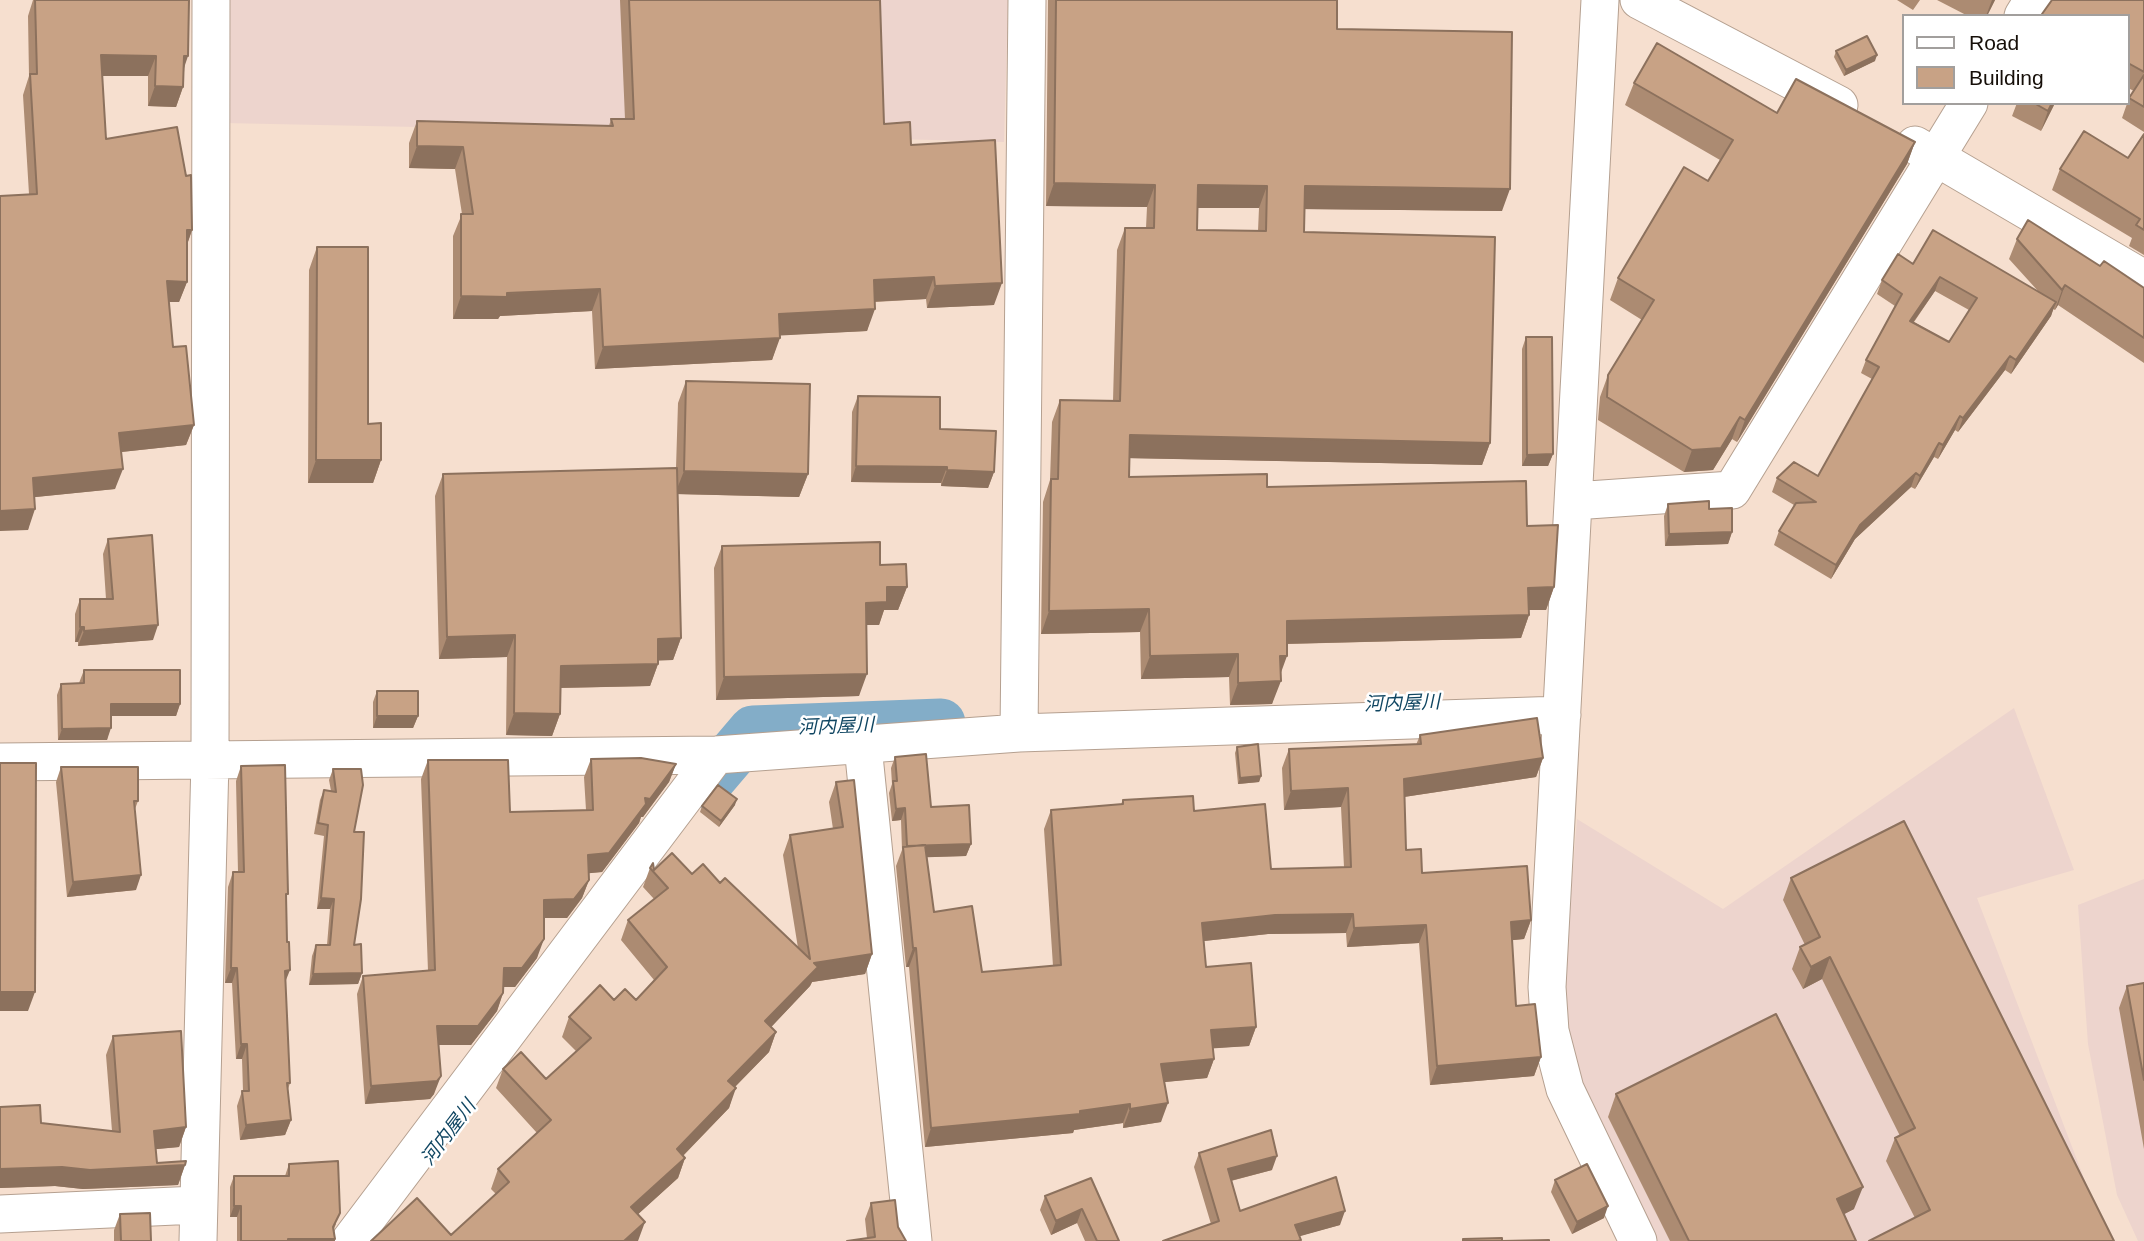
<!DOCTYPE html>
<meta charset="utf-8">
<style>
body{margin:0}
#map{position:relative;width:2144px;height:1241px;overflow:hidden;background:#f6dfcf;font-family:Arial,sans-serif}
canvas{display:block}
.legend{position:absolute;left:1902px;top:14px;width:228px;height:91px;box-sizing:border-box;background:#fff;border:2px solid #a29f9d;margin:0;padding:9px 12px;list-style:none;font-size:21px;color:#160f09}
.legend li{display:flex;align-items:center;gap:14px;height:35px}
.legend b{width:35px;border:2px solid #a29f9d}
</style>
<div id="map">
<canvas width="2144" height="1241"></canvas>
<ul class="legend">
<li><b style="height:9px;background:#fff"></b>Road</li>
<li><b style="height:19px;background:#c8a285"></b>Building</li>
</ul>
</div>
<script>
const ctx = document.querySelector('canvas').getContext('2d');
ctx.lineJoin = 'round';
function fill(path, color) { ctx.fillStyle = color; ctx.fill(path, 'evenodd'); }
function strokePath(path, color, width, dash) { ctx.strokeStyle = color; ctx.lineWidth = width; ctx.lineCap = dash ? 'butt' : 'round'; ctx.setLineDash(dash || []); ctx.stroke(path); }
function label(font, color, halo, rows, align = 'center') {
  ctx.font = font + ' Arial,"Noto Sans JP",sans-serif'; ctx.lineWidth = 5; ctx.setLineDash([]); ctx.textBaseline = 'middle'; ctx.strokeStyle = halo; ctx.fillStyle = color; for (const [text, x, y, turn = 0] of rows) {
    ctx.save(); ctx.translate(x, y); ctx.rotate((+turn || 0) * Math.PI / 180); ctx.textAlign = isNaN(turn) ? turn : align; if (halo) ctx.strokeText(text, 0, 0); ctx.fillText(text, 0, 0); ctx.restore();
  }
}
const industrial = new Path2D(`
 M223 0H1008L1004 142 611 131 223 123Z
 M2014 708 2074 870 1977 898 2108 1241H1653L1576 1093 1560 1030 1577 819 1723 909Z
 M2144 879V1241H2138L2117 1195 2088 1044 2078 905Z`);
const river = new Path2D(`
 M707 784 753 730 941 723`);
const minor = new Path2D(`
 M1600 0 1547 987 1550 1031 1565 1089 1638 1241
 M1639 0 1839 105
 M2023 16 2033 0
 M1915 145 2144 279
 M1574 501 1732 490 1969 103
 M1019 733 1027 0
 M863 746 913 1241
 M0 762 716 755 1019 733 1562 715
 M0 1214 197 1205
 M198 1241 210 760 211 0
 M350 1241 716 755`);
const wall = new Path2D(`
 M33 0H189L183 87 176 107 148 106V76H102L106 139 192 230 187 244V282L179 302H169L173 347 194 425 186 445 121 452 115 489 35 497 28 530 29 194 23 95 29 76 28 16Z
 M620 0H880L884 124 911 145 994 305 927 308 926 299 875 302 867 331 780 335 772 360 595 369 592 311 500 316 498 319H453V236L462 214 455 169 409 168V143L417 121 609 126 611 119H625Z
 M1048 0H1337V29L1502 211 1305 209 1304 232 1490 443 1482 465 1129 458V477L1267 487 1527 526 1554 587 1546 610H1529V615L1521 638 1287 644 1280 675 1272 704 1230 705 1229 677 1141 679 1140 632 1041 634 1043 502 1050 480 1052 422 1060 400 1113 401 1117 250 1125 228H1146L1147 207 1046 206ZM1197 208H1259L1258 231 1197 230Z
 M1897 0H1920L1913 10Z
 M1937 0H1995L1987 16H1968Z
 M2144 0V132L2122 118 2129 98 2134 91 2128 88V16H2041L2042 14Z
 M1836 51 1875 61 1844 76 1834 57Z
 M1634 83 1915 142 1907 164 1737 442 1732 439 1713 470 1684 472 1598 420 1600 397 1608 375 1642 320 1610 300 1618 278 1708 181 1720 160 1625 105Z
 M2017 103H2055L2041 131 2012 116Z
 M2144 134V255L2129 246 2132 238 2052 190 2060 169 2128 158Z
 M2017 239 2100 266 2144 288V363L2058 305 2055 310 2053 309 2051 316 2011 374 2005 370 1958 432 1955 430 1938 459 1934 457 1915 489 1911 487 1855 539 1831 579 1774 545 1779 531 1794 505 1772 492 1777 478 1818 476 1872 379 1861 373 1866 360 1895 306 1877 294 1882 280 1913 264 2038 291 2009 259ZM1935 291 1969 310 1949 342 1914 322Z
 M317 247 368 424 381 460 373 483H308L309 270Z
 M1526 337 1553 454 1548 466H1522V349Z
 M686 381 808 474 799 497 678 494 681 638 673 660H658V664L650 686 561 688 560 714 552 736 506 735 507 657 439 659 435 496 443 474 676 468 678 403Z
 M858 396 940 429 994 472 988 488 941 486V483L851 482 852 412Z
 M1668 504 1709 509 1732 532 1728 544 1665 546 1664 516Z
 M108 539 153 640 78 646V642H75V614L80 599H106L103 554Z
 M722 546 880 565 907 587 898 610H884L879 625H866L859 696 716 700 714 568Z
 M84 670 180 704 176 716H111L107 740H58L57 695 61 684 79 683Z
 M377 691 418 716 413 728H373V702Z
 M1420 735 1543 758 1536 777 1404 797 1406 850 1422 873 1531 920 1524 939 1512 940 1516 1006 1541 1057 1534 1076 1430 1085 1419 943 1347 947 1346 933 1268 934 1204 941 1206 967 1256 1027 1249 1046 1213 1048 1214 1059 1207 1078 1164 1082 1161 1122 1123 1128V1123L1074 1130 1073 1133 925 1147 909 967H906L896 866 902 850 901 820 892 821 889 793 892 784 891 768 895 757 931 807 971 844 966 856 927 857 934 912 982 972 1053 966 1044 829 1051 810 1121 804 1123 800 1194 811 1271 869 1344 867 1341 807 1284 810 1282 768 1289 749 1416 745Z
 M1237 747 1261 776 1259 782 1238 784 1235 753Z
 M591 759 676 764 669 782 643 817H641L639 823 602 872 588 873 589 880 582 898 567 918H544L537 958 515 987H503V993L497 1011 471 1045H439L434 1094 430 1099 365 1104 357 994 363 976 428 971 421 779 428 760 510 812 586 810 584 777Z
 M241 766 286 900 285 984 290 1083 288 1089 291 1120 285 1135 240 1140 237 1106 242 1091H243L242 1059H236L232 983H225L228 887 233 872H238L236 781Z
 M61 767 138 801 135 809 136 890 67 897 56 782Z
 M333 769 354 832V945L362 973 358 984 309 985 312 956 316 945H327L330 909H317L324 836 314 834 320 800 324 790 331 791 329 780Z
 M836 782 872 954 865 974 812 982 810 986 771 1027 776 1032 769 1052 735 1087 729 1108 683 1156 685 1158 678 1178 637 1215 451 1235 496 1194 491 1189 498 1169 537 1133 496 1088 503 1069 546 1079 576 1051 562 1037 569 1017 614 1000H636L654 980 621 940 628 920 654 899 643 887 650 868 654 870 692 874 720 883 798 948 783 855 790 835 833 829 829 802Z
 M735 805 719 827 700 812 702 806Z
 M1791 878 2114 1241 1915 1218 1886 1161 1895 1138 1900 1136 1822 979 1803 989 1792 969 1800 947 1805 945 1783 900Z
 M2144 983V1149L2119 1008 2127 986Z
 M113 1036 186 1127 179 1147 156 1149 157 1163 185 1165 178 1185 83 1189 55 1186 0 1188V1107L41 1123 112 1131 106 1055Z
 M1616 1094 1854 1209 1844 1214 1856 1241H1670L1608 1117Z
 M1199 1153 1272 1170 1231 1181 1240 1211 1340 1225 1299 1236 1211 1224 1194 1167Z
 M289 1164 336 1224 334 1229 335 1241H237V1217H230V1187L234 1176H285Z
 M1091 1178 1119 1241H1085L1077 1223 1051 1235 1040 1210 1045 1196Z
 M1555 1180 1604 1218 1572 1234 1551 1192Z
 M871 1203 898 1227 906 1241 867 1238 865 1219Z
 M120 1214 151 1241H114V1230Z`);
const shadedWall = new Path2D(`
 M1992 0H1995L1987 16H1986Z
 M101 55 156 56 148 76H93Z
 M1877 55 1875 61 1844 76 1846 70Z
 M184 56H188L181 77Z
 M155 86 183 87 176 107 148 106Z
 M2052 103H2055L2041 131 2048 111Z
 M1915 142 1907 164 1737 442 1745 420Z
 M417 146 463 147 455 169 409 168Z
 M1054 183 1155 185 1147 207 1046 206Z
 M1198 185 1267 186 1259 208H1189Z
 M1305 186 1510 189 1502 211 1297 209Z
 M187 230H192L185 251Z
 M934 277 926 299 866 302 874 280Z
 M1940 277 1935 291 1905 334 1910 321Z
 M167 281 187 282 179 302H160Z
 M1002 283 994 305 927 308 935 286Z
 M2065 285 2058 305 2055 310 2062 290Z
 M600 289 592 311 500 316 498 319H453L461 296Z
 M2056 302 2051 316 2011 374 2016 360Z
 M875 309 867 331 771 336 779 314Z
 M780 338 772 360 595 369 603 347Z
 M2010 356 2005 370 1958 432 1963 418Z
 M1960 416 1955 430 1938 459 1943 445Z
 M1740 417 1732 439 1713 470 1684 472 1692 450Z
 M194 425 186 445 112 453 119 433Z
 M1130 435 1490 443 1482 465 1122 458Z
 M1939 443 1934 457 1915 489 1920 476Z
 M1553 454 1548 466H1522L1527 455Z
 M316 460H381L373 483H308Z
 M856 466 947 467 941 483 851 482Z
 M123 469 115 489 26 498 33 478Z
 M947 470 994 472 988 488 941 486Z
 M684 471 808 474 799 497 675 494Z
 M1916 473 1911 487 1855 539 1831 579 1836 565 1860 525Z
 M35 509 28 530 0 531V511Z
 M1732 532 1728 544 1665 546 1669 534Z
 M887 587H907L898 610H884L879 625H857L866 603Z
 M1554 587 1546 610H1520L1528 588Z
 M1149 609 1140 632 1041 634 1049 611Z
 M1529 615 1521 638 1279 644 1287 621Z
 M158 625 153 640 78 646 84 631Z
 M80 627H84L78 642H75Z
 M515 635 507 657 439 659 447 637Z
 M681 638 673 660 650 661 658 639Z
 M1238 654 1229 677 1141 679 1150 656Z
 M1280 656H1287L1279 678Z
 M658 664 650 686 553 688 561 666Z
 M867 674 859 696 716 700 724 677Z
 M1281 681 1272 704 1230 705 1238 683Z
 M111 704H180L176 716H107Z
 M514 713 560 714 552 736 506 735Z
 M377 716H418L413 728H373Z
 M111 728 107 740H58L62 729Z
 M1543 758 1536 777 1397 798 1404 779Z
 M676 764 669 782 643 817H641L639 823 602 872 581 874 588 855 645 798Z
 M1261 776 1259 782 1238 784 1240 778Z
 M1348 788 1341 807 1284 810 1291 791Z
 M737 799 735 805 719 827 721 821Z
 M905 808 901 820 892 821 896 809Z
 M971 844 966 856 904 858 907 846Z
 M141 875 136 890 67 897 73 882Z
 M589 880 582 898 567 918H537L544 900Z
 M321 898 334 899 330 909H317Z
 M1353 914 1346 933 1268 934 1195 942 1202 923 1275 915Z
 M1531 920 1524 939 1504 941 1511 922Z
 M1426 925 1419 943 1347 947 1354 928Z
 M544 939 537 958 515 987H497L504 968Z
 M913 948H916L909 967H906Z
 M872 954 865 974 812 982 810 986 758 1041 765 1021 814 963Z
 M1830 957 1822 979 1803 989 1811 967Z
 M231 968H237L232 983H225Z
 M290 970 284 985 285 971Z
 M362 973 358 984 309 985 313 974Z
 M0 992H35L28 1011H0Z
 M503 993 497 1011 471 1045H431L437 1026Z
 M1256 1027 1249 1046 1204 1049 1211 1030Z
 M776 1032 769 1052 721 1101 728 1081Z
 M241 1044H247L242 1059H236Z
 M1541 1057 1534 1076 1430 1085 1437 1066Z
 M1214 1059 1207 1078 1155 1083 1161 1064Z
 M441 1076 434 1094 430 1099 365 1104 371 1086Z
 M736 1088 729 1108 670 1169 677 1149Z
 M1168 1103 1161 1122 1123 1128 1130 1109Z
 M1130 1104 1123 1123 1074 1130 1073 1133 925 1147 931 1128 1080 1111Z
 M291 1120 285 1135 240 1140 246 1125Z
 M186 1127 179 1147 147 1150 154 1131Z
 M1277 1156 1272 1170 1222 1183 1228 1169Z
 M685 1158 678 1178 624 1227 631 1207Z
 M185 1165 178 1185 83 1189 55 1186 0 1188V1169L62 1167Z
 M1863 1187 1854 1209 1829 1222 1837 1199Z
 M234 1206H241L237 1217H230Z
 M1608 1206 1604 1218 1572 1234 1577 1222Z
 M1082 1209 1077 1223 1051 1235 1056 1221Z
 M1345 1211 1340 1225 1290 1239 1295 1225Z
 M645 1222 638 1241H624Z
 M288 1239H335V1241H288Z`);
const building = new Path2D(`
 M35 0H189L188 56H184L183 87 155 86 156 56 101 55 106 139 177 127 186 176 191 175 192 230H187V282L167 281 173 347 186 346 194 425 119 433 123 469 33 478 35 509 0 511V196L37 194 30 74H37Z
 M629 0H880L884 124 910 122 911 145 995 140 1002 283 935 286 934 277 874 280 875 309 779 314 780 338 603 347 600 289 507 293V297L461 296V214H473L463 147 417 146V121L613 126 611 119H634Z
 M1056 0H1337V29L1512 32 1510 189 1305 186 1304 232 1495 237 1490 443 1130 435 1129 477 1267 474V487L1526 481 1527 526 1558 525 1554 587 1528 588 1529 615 1287 621V656H1280L1281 681 1238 683V654L1150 656 1149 609 1049 611 1051 479H1058L1060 400 1120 401 1125 228H1154L1155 185 1054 183ZM1198 185 1267 186 1266 231 1197 230Z
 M2052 0H2144V72L2128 63V16H2044L2042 14Z
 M1867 36 1877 55 1846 70 1836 51Z
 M1657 43 1777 113 1796 79 1915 142 1745 420 1740 417 1721 448 1692 450 1607 397 1608 375 1654 300 1618 278 1684 167 1708 181 1733 140 1634 83Z
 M2144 75V107L2129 98Z
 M2034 103H2052L2048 111Z
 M2084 131 2128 158 2144 134V230L2136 225 2140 219 2060 169Z
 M2028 220 2100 266 2104 261 2144 288V338L2065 285 2062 290 2017 239Z
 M1933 230 2056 302 2016 360 2010 356 1963 418 1960 416 1943 445 1939 443 1920 476 1916 473 1860 525 1836 565 1779 531 1796 503 1816 502 1777 478 1794 462 1818 476 1879 367 1866 360 1902 294 1882 280 1898 254 1913 264ZM1940 277 1977 298 1949 342 1910 321Z
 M317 247H368V424L381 423V460H316Z
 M1526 337H1552L1553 454 1527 455Z
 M686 381 810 384 808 474 684 471Z
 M858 396 940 397V429L996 431 994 472 947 470V467L856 466Z
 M677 468 681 638 658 639V664L561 666 560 714 514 713 515 635 447 637 443 474Z
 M1709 501V509L1732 508V532L1669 534 1668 504Z
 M152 535 158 625 84 631V627H80V599H113L108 539Z
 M880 542V565L906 564 907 587H887V602L866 603 867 674 724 677 722 546Z
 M84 670H180V704H111V728L62 729 61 684 84 683Z
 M377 691H418V716H377Z
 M1537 718 1543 758 1404 779 1406 850 1421 849 1422 873 1527 866 1531 920 1511 922 1516 1006 1535 1004 1541 1057 1437 1066 1426 925 1354 928 1353 914 1275 915 1202 923 1206 967 1251 963 1256 1027 1211 1030 1214 1059 1161 1064 1168 1103 1130 1109V1104L1080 1111V1114L931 1128 916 948H913L903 847 925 845 934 912 972 906 982 972 1061 965 1051 810 1123 804V800L1193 796 1194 811 1265 804 1271 869 1351 867 1348 788 1291 791 1289 749 1421 744 1420 735Z
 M1258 744 1261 776 1240 778 1237 747Z
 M926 754 931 807 969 805 971 844 907 846 905 808 896 809 893 781H897L895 757Z
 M641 758 676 764 650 799 645 798 646 804 609 853 588 855 589 880 574 899 544 900V939L522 968H504L503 993 478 1026H437L441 1076 437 1081 371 1086 363 976 435 970 428 760H508L510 812 593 810 591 759Z
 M0 763H36L35 992H0Z
 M285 765 288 894H286L287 942H289L290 970 285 971 290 1083H287L291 1120 246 1125 242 1091H249L247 1044H241L237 968H231L233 872H244L241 766Z
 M61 767H138V801H134L141 875 73 882Z
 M333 769H361L363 785 354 832H364L361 899 354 945 361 944 362 973 313 974 316 945H330L334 899 321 898 328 825 318 823 324 790 336 792Z
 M854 780 872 954 814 963 818 967 765 1021 776 1032 728 1081 736 1088 677 1149 685 1158 631 1207 645 1222 624 1241H371L417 1198 451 1235 509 1182 498 1169 551 1120 503 1069 521 1052 546 1079 591 1038 569 1017 600 985 614 1000 625 989 636 1000 667 967 628 920 668 888 650 868 653 863 654 870 672 853 692 874 703 864 720 883 725 878 810 959 790 835 843 827 836 782Z
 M718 785 737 799 721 821 702 806Z
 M1904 821 2114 1241H1869L1930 1210 1895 1138 1915 1128 1830 957 1811 967 1800 947 1820 937 1791 878Z
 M2144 983V1080L2127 986Z
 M1776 1014 1863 1187 1837 1199 1856 1241H1689L1616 1094Z
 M181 1031 186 1127 154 1131 157 1163 186 1161 185 1165 90 1170 62 1167 0 1169V1107L40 1105 41 1123 120 1132 113 1036Z
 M1271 1130 1277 1156 1228 1169 1240 1211 1336 1177 1345 1211 1295 1225 1301 1240 1298 1241H1163L1219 1221 1199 1153Z
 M338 1161 340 1213 333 1227 335 1239H288V1241H241V1206H234V1176H289V1164Z
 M1587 1164 1608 1206 1577 1222 1555 1180Z
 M1091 1178 1119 1241H1097L1082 1209 1056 1221 1045 1196Z
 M895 1200 898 1227 906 1241H847L875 1237 871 1203Z
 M150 1213 151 1241H121L120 1214Z
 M1502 1238V1241L1549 1240V1241H1463V1239Z`);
const waterNames = [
 ["河内屋川",1402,704,-2],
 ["河内屋川",836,727,-2],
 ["河内屋川",449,1133,-53]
];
fill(industrial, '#edd4cd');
strokePath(river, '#83adc8', 49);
strokePath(minor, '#b5a090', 39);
strokePath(minor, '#fff', 37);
fill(wall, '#ac8b72');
fill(shadedWall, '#8c715d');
fill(building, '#c8a285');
strokePath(building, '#8c715d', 2);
label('italic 19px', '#104662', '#fff', waterNames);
</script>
